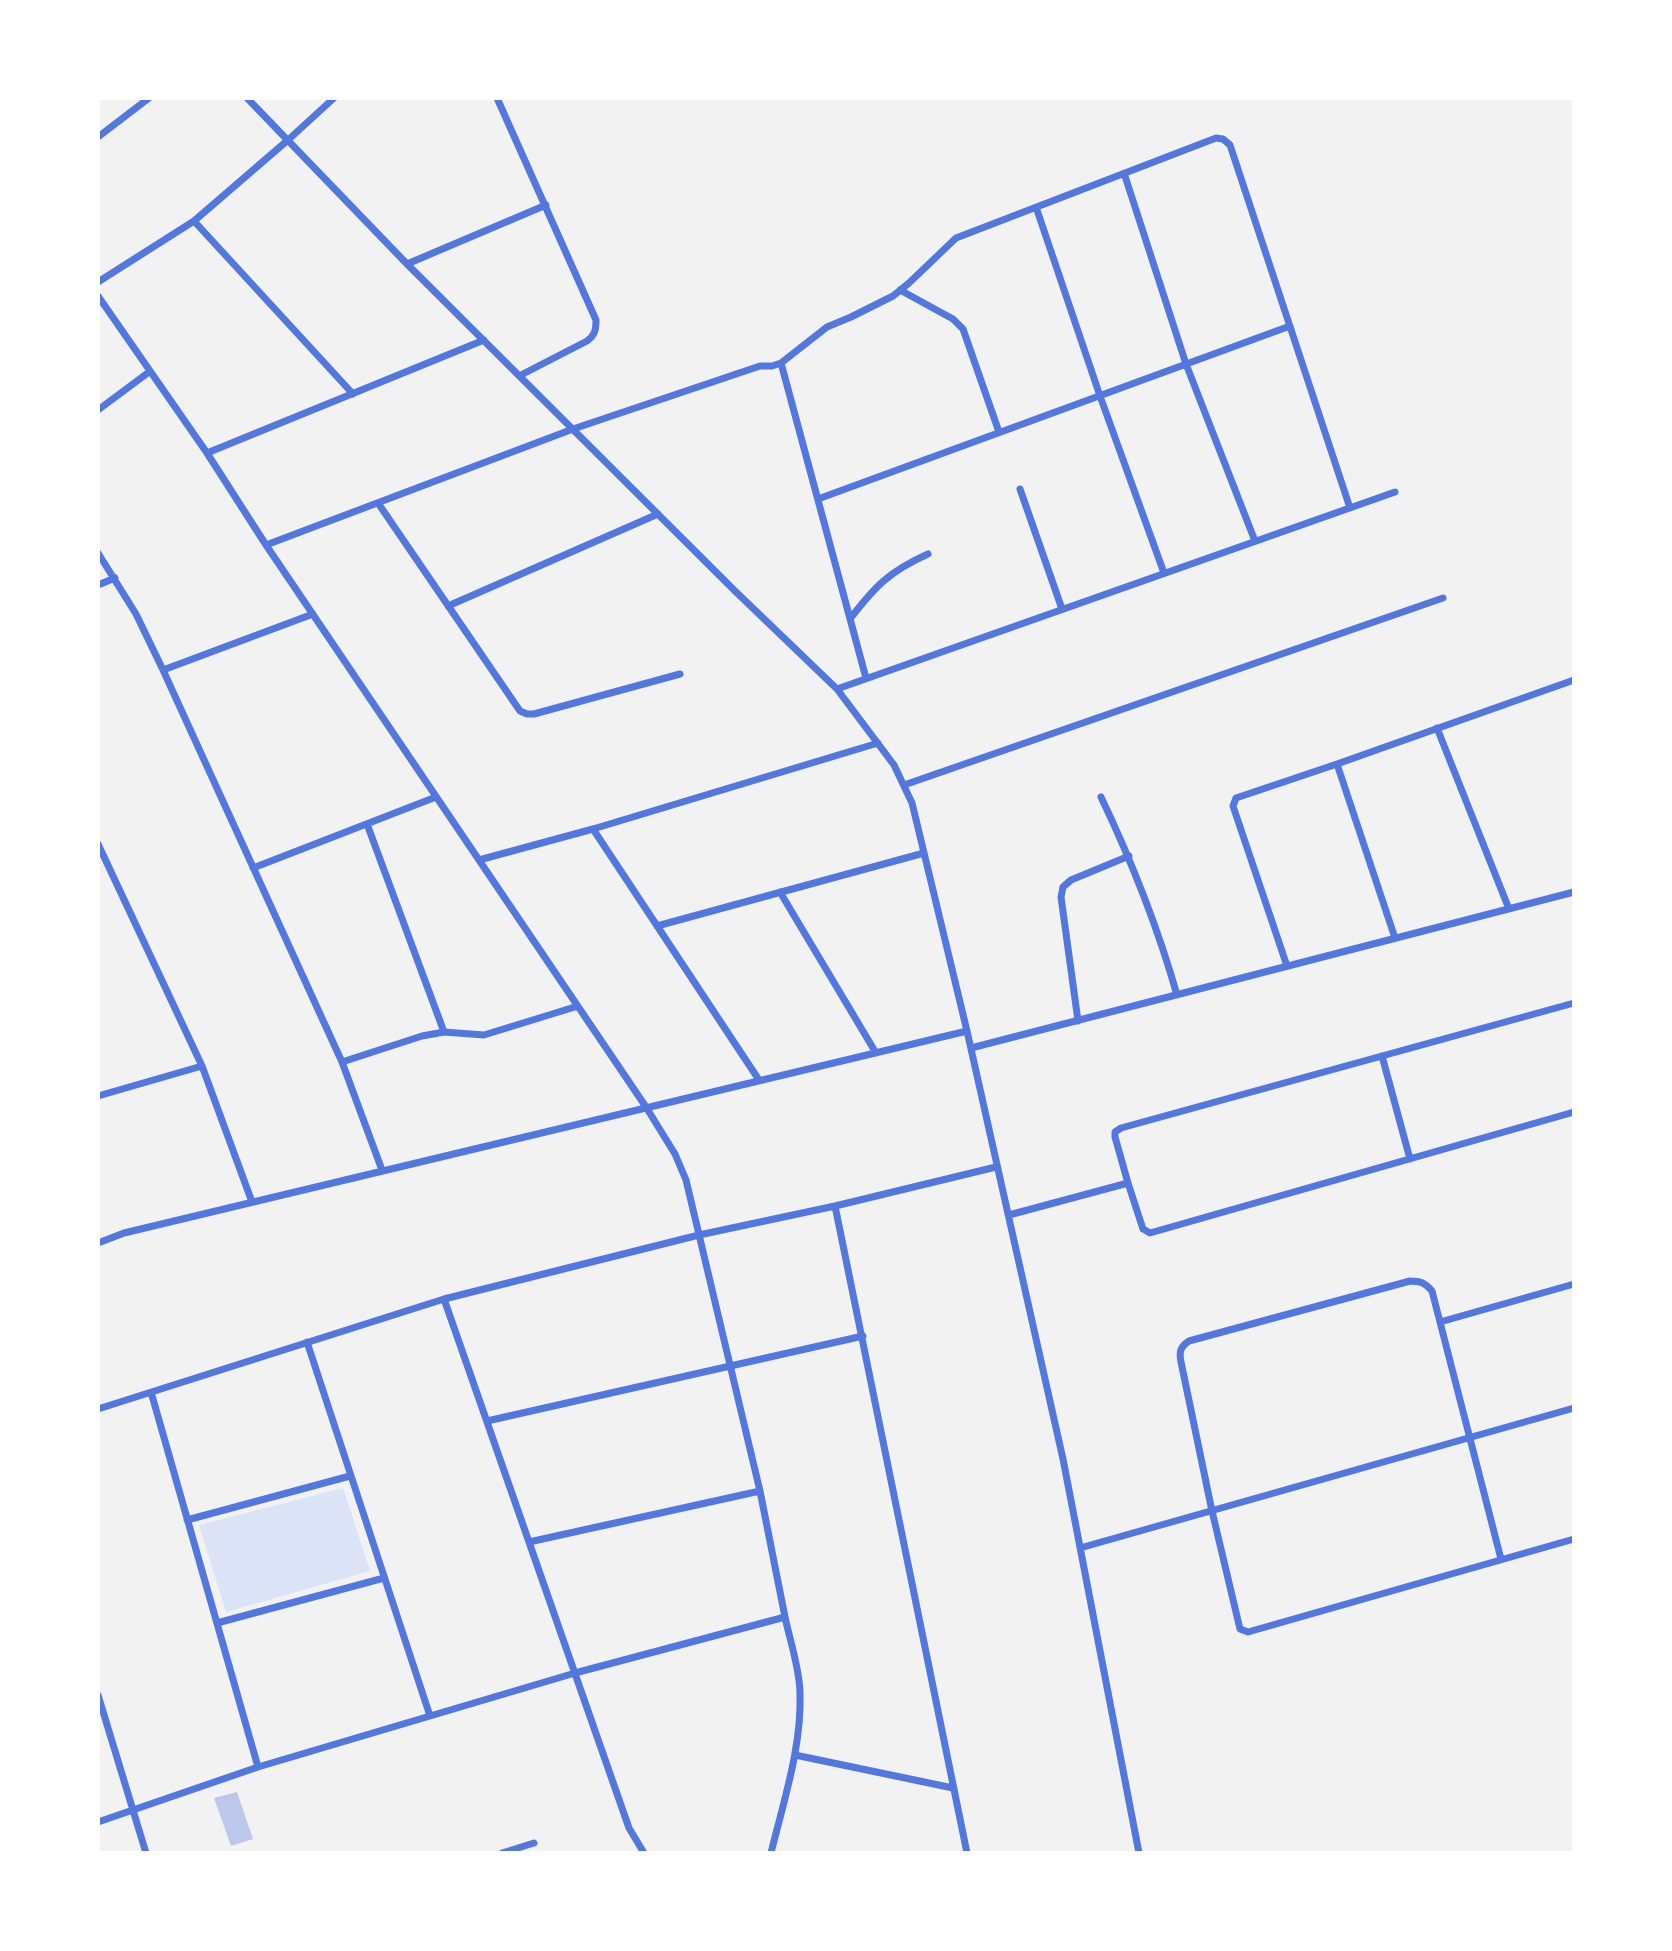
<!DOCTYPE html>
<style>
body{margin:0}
#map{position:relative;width:1672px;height:1951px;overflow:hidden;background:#f2f2f2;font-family:"Source Sans 3",sans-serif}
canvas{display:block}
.frame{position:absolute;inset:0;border:100px solid #fff;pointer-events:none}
</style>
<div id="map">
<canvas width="1672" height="1951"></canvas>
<div class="frame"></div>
</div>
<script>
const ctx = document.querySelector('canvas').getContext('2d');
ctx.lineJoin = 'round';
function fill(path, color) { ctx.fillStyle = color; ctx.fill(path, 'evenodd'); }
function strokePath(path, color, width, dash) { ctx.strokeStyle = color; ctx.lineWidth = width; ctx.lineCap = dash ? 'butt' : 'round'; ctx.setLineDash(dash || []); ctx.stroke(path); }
const green = new Path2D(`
 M343 1488 370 1571 226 1612 199 1525Z`);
const building = new Path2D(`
 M237 1792 253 1839 231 1846 214 1798Z`);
const minor = new Path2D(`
 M247 98 407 264 735 591 837 689 894 765 912 803 967 1031 1063 1459 1139 1853
 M497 98 596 320C596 330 595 335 587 341L519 376
 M98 137 149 98
 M1124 173 1186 364 1255 541
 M1036 207 1100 396 1164 573
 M194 221 353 394
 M407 264 546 205
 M98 282 194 221 288 140 334 98
 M900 290 953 319 963 329 999 432
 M98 296 207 453 266 545 646 1107 675 1154 686 1180 760 1491 785 1617 575 1673 258 1767 98 1822
 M98 410 149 372
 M207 453 484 340
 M1020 489 1062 609
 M818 499 1290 326
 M378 503 520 711 527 714H534L680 674
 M266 545 573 429 760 366H772L781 363
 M98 553 136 614 163 670 342 1062 382 1170
 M98 585 115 578
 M448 606 658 514
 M850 619C875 586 890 571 928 554
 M163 670 313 614
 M866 678 781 363 827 327 851 317 893 296 909 283 956 238 1216 138 1223 139 1230 145 1350 508
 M837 689 1395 492
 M1437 728 1509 909
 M1337 764 1395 938
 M904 785 1443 598
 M1101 797C1132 862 1157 925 1177 995
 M367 824 444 1032
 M593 829 759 1080
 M98 844 202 1066 252 1202
 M479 860 593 829 878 743
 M253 868 436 797
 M780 892 876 1053
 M657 926 924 853
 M1287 966 1233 806 1236 798 1337 764 1574 680
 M1078 1021 1061 897 1063 887 1071 880 1129 856
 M971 1048 1574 892
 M1382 1056 1410 1159
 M342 1062 422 1036 444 1032 484 1035 578 1006
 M98 1096 202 1066
 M1128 1183 1143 1229 1150 1233 1574 1112
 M835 1206 967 1853
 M1009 1215 1128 1183 1115 1137V1132L1121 1128 1574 1003
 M98 1243 124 1233 967 1031
 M444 1299 629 1828 644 1853
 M1440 1322 1574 1284
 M307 1342 430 1716
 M151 1392 258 1767
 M98 1409 444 1299 699 1235 835 1206 996 1167
 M487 1421 863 1336
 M187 1520 350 1476
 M529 1542 760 1491
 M1080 1548 1574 1408
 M1501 1559 1432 1291C1425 1283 1421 1281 1410 1281L1189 1341C1180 1347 1179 1352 1181 1362L1212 1511 1240 1629 1248 1632 1574 1539
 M217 1623 384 1578
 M98 1695 146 1853
 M795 1755 953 1788
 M502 1853 534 1843
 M771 1853C784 1800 802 1746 800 1692 799 1666 790 1641 785 1617`);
fill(green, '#dbe4f7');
fill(building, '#bdc9ec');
strokePath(minor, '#5277de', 7);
</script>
